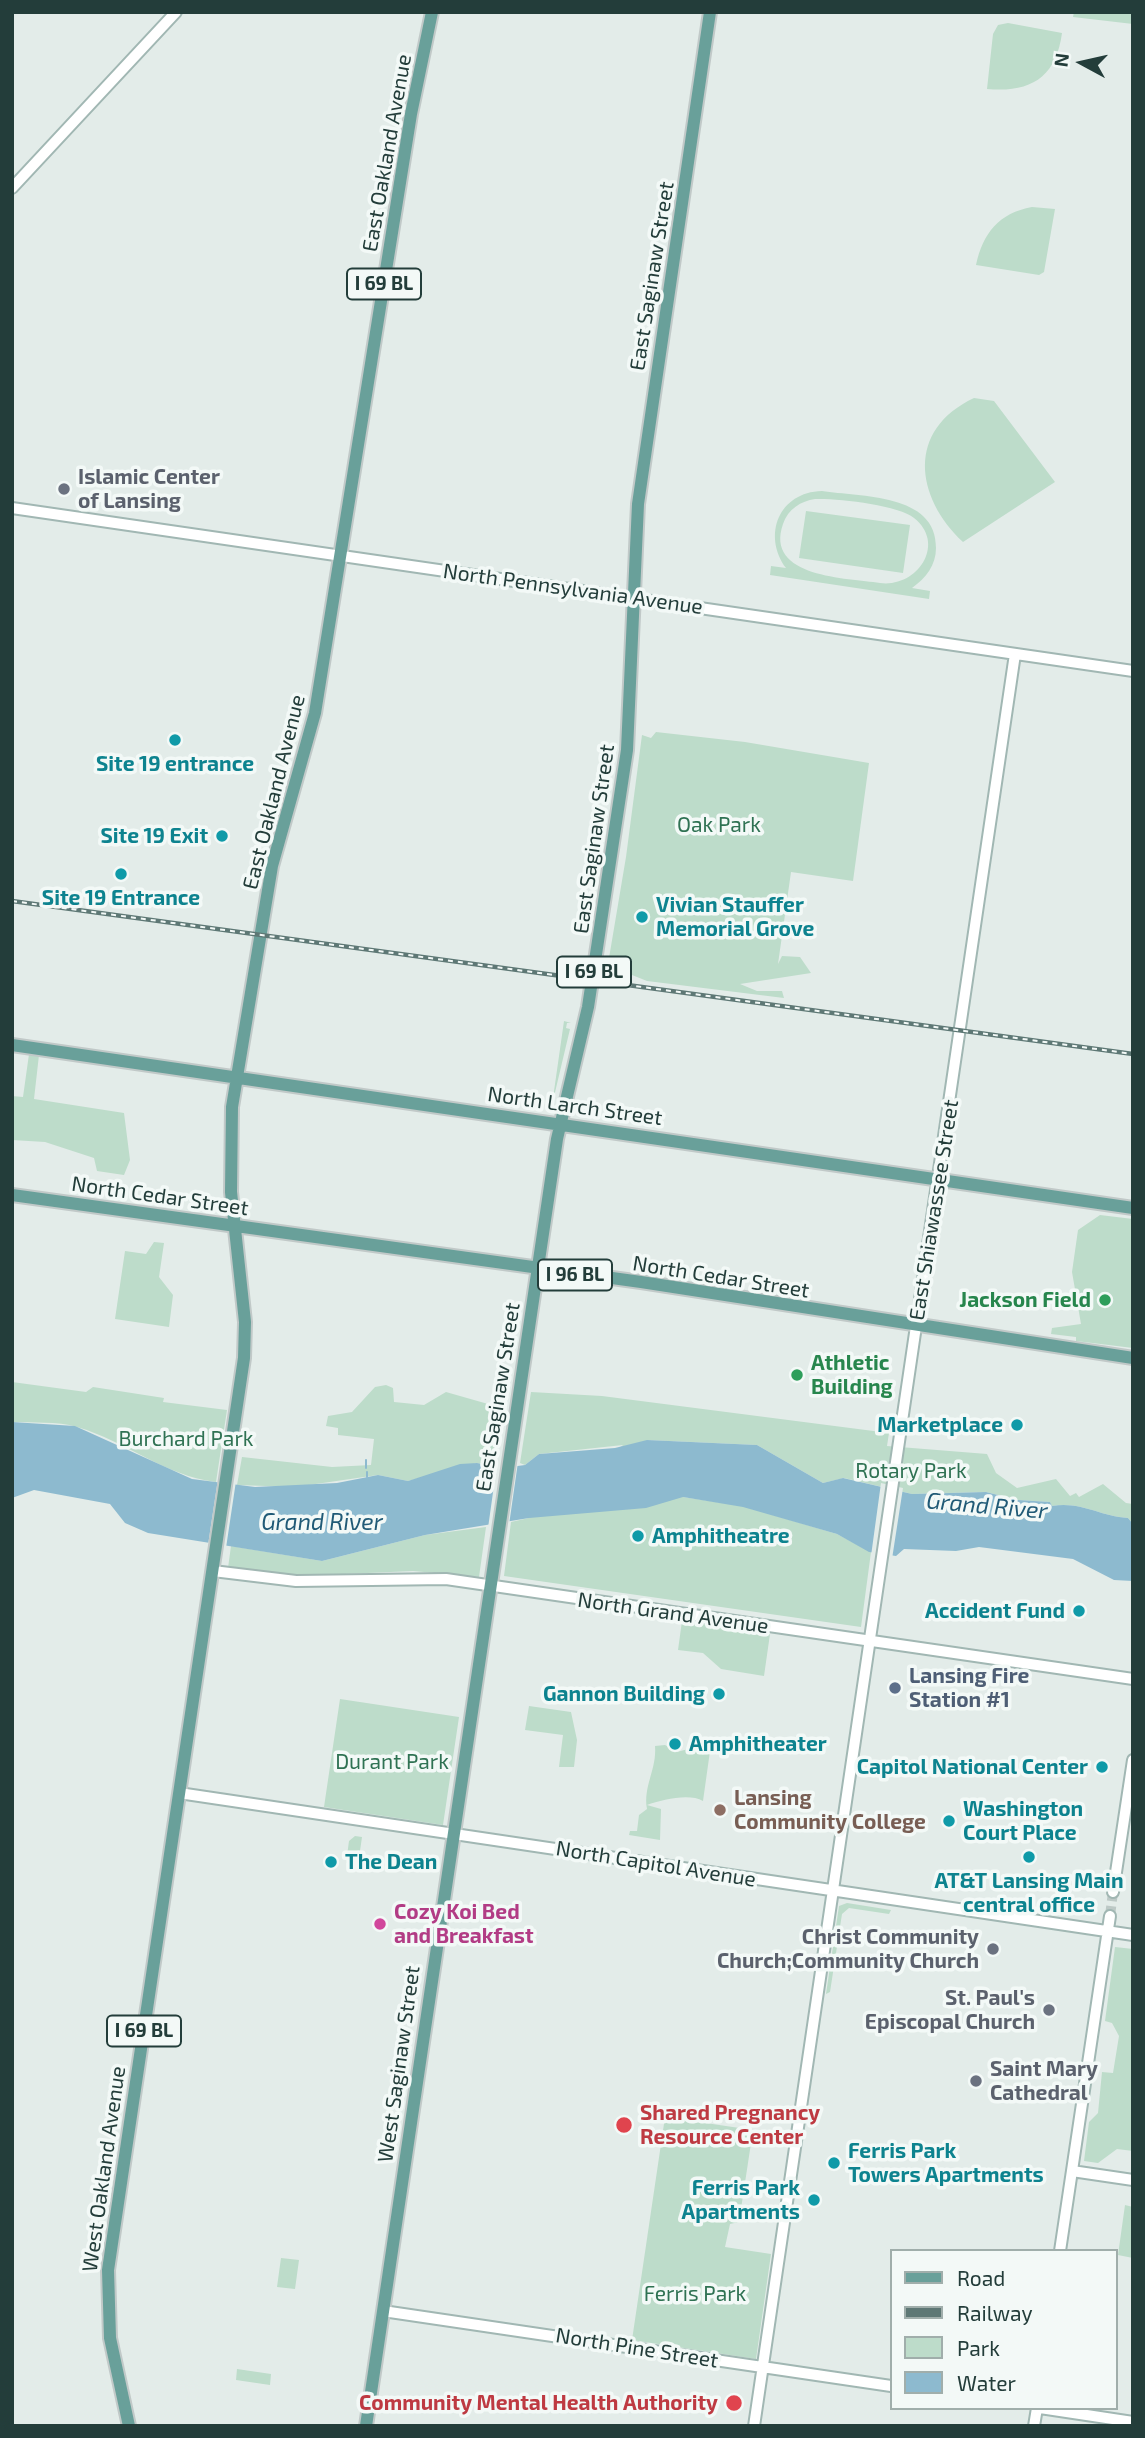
<!DOCTYPE html>
<style>
body{margin:0}
#map{position:relative;width:1145px;height:2438px;overflow:hidden;background:#e3ece9;font-family:"Exo 2",sans-serif}
canvas{display:block}
.frame{position:absolute;inset:0;border:14px solid #233d3a;pointer-events:none}
.legend{position:absolute;left:890px;top:2249px;width:228px;height:161px;box-sizing:border-box;background:#f3f9f7;border:2px solid #a0aeab;margin:0;padding:9px 12px;list-style:none;font-size:21px;color:#233d3a}
.legend li{display:flex;align-items:center;gap:14px;height:35px}
.legend b{width:35px;border:2px solid #a0aeab}
.north{position:absolute;left:1047px;top:28px;width:70px;height:70px;-webkit-text-stroke:5px #f3f9f7;paint-order:stroke;rotate:278deg;font-size:19px;font-weight:700;line-height:28px;text-align:center;color:#233d3a}
.north::after{content:'';display:block;margin:auto;width:24px;height:32px;background:#233d3a;clip-path:polygon(50% 0,100% 100%,50% 72%,0 100%)}
</style>
<div id="map">
<canvas width="1145" height="2438"></canvas>
<div class="frame"></div>
<ul class="legend">
<li><b style="height:9px;background:#69a09a"></b>Road</li>
<li><b style="height:9px;background:#5e7875"></b>Railway</li>
<li><b style="height:19px;background:#bddcca"></b>Park</li>
<li><b style="height:19px;background:#8dbacf"></b>Water</li>
</ul>
<div class="north">N</div>
</div>
<script>
const ctx = document.querySelector('canvas').getContext('2d');
ctx.lineJoin = 'round';
function fill(path, color) { ctx.fillStyle = color; ctx.fill(path, 'evenodd'); }
function strokePath(path, color, width, dash) { ctx.strokeStyle = color; ctx.lineWidth = width; ctx.lineCap = dash ? 'butt' : 'round'; ctx.setLineDash(dash || []); ctx.stroke(path); }
function label(font, color, halo, rows, align = 'center') {
  ctx.font = font + ' "Exo 2",sans-serif'; ctx.lineWidth = 7; ctx.setLineDash([]); ctx.textBaseline = 'middle'; ctx.strokeStyle = halo; ctx.fillStyle = color; for (const [text, x, y, turn = 0] of rows) {
    ctx.save(); ctx.translate(x, y); ctx.rotate((+turn || 0) * Math.PI / 180); ctx.textAlign = isNaN(turn) ? turn : align; if (halo) ctx.strokeText(text, 0, 0); ctx.fillText(text, 0, 0); ctx.restore();
  }
}
const green = new Path2D(`
 M1074 12H1133V24L1073 17Z
 M1008 23 1062 33C1056 78 1030 93 987 89L993 34 998 25Z
 M1032 207 1055 209 1044 272 1039 275 976 265C983 233 999 213 1032 207Z
 M974 398 994 401 1055 482 963 542C915 497 906 430 974 398Z
 M822 491C860 497 937 493 936 548 936 565 926 578 912 588L930 591 929 599 770 575 771 566 786 568C762 535 779 492 822 491ZM815 499C836 498 899 505 914 518 947 544 917 588 880 583 848 578 764 578 783 524 788 509 801 501 815 499Z
 M806 511 910 525 903 573 799 558Z
 M656 732 745 742 869 763 853 881 791 872 778 964 782 956 800 957 811 973 740 984 757 991H782L784 998 647 981 617 969 607 970 626 857 642 735 651 738Z
 M564 1021 571 1023H567L566 1028 570 1029 552 1105Z
 M29 1054 39 1055 34 1099 124 1113 130 1160 124 1175 97 1171 94 1158 45 1142 12 1140V1096L23 1097Z
 M1100 1215 1133 1219V1348L1076 1341V1337L1051 1334 1052 1328 1081 1324 1072 1272 1078 1230Z
 M154 1242 164 1243 159 1277 173 1295 169 1327 115 1319 125 1251 146 1254Z
 M12 1382 86 1392 93 1387 164 1398 163 1402 227 1410 216 1482C165 1476 126 1441 77 1427 57 1421 32 1423 12 1422Z
 M386 1385 393 1388 394 1402 424 1405 446 1392 488 1404 487 1410 504 1411 495 1466 477 1463 408 1481 378 1475 295 1487 237 1485 242 1457 332 1467 371 1465 374 1439 338 1435V1428L326 1426 328 1416 352 1412 375 1387Z
 M531 1392 602 1396 889 1433 887 1446 987 1454 996 1473 1017 1488 1056 1479 1070 1496 1076 1493 1079 1497 1103 1484 1126 1503 1133 1504V1524L1128 1518C1099 1516 1081 1501 1052 1506L1050 1502 1018 1500 986 1492 912 1494 844 1478 823 1483 757 1445 647 1440 683 1497 743 1506 837 1534 871 1552 861 1627 504 1576 511 1522 529 1518 623 1445 539 1454 525 1465 520 1463Z
 M486 1527 479 1577 413 1571 299 1576 228 1568 231 1546 322 1561 425 1535Z
 M682 1621 770 1634 764 1676 721 1669 703 1653 678 1650Z
 M340 1699 459 1717 443 1825 324 1807Z
 M529 1706 571 1712 577 1740 574 1767H559L563 1735 525 1730Z
 M665 1745 677 1752 688 1749 710 1751 703 1801C689 1793 662 1800 647 1805L661 1809 660 1840 629 1835 630 1831H637L639 1815 647 1809C643 1786 657 1769 655 1746Z
 M355 1836 362 1837 358 1865 346 1863 349 1841Z
 M847 1903 891 1910 889 1914 849 1908 842 1914 830 1992 826 1994 839 1906Z
 M1115 1947 1133 1949V2151L1117 2149 1098 2163 1084 2161 1089 2122 1098 2113 1102 2072 1113 2073 1119 2036 1112 2023 1105 2021Z
 M665 2117 753 2130 739 2222 730 2224 725 2247 771 2254 756 2359 632 2340Z
 M1125 2205 1133 2207V2258L1118 2255Z
 M281 2258 299 2260 295 2289 277 2287Z
 M237 2369 271 2374 270 2385 236 2380Z`);
const water = new Path2D(`
 M12 1422 75 1426 192 1479 255 1487 337 1483 378 1475 408 1481 460 1464 477 1463 503 1468 525 1465 539 1454 615 1448 647 1440 757 1445 823 1483 843 1478 912 1494 986 1492 1018 1500 1050 1502 1052 1506C1081 1501 1099 1516 1128 1518L1133 1524V1581L1114 1580 1073 1559 979 1547 956 1551 904 1549 896 1556 869 1552 837 1534 743 1507 683 1497 646 1508 529 1518 425 1535 322 1561 148 1533 125 1523 110 1504 34 1490 12 1498Z`);
const pier = new Path2D(`
 M518 1462 509 1525 488 1528 497 1464Z
 M218 1479 236 1481 226 1548 208 1545Z
 M881 1483 903 1488 892 1559 871 1556Z`);
const stream = new Path2D(`
 M366 1468V1460
 M367 1472V1477`);
const secondaryTunnel = new Path2D(`
 M1110 1916 1113 1892`);
const secondary = new Path2D(`
 M12 188 176 12
 M12 508 1133 671
 M213 1571 296 1581 446 1579 1133 1679
 M179 1793 1133 1935
 M1113 1892 1133 1760
 M1072 2171 1133 2180
 M1060 2251 1110 1916
 M383 2311 891 2386
 M1040 2408 1133 2422
 M754 2426 1015 654
 M1034 2426 1037 2408`);
const primary = new Path2D(`
 M12 1045 1133 1208
 M12 1195 641 1282 1133 1358
 M129 2426 110 2338 108 2270 244 1358 245 1322 231 1192 232 1107 272 866 315 713 411 114 432 12
 M366 2426 557 1139 588 1007 627 750 638 504 710 12`);
const rail = new Path2D(`
 M12 901 1133 1054`);
const markers = [
 [64,489,7,"#6b7280"],
 [175,740,7,"#0f9aa8"],
 [222,836,7,"#0f9aa8"],
 [121,874,7,"#0f9aa8"],
 [642,917,7,"#0f9aa8"],
 [1105,1300,7,"#2e9e5b"],
 [797,1375,7,"#2e9e5b"],
 [1017,1425,7,"#0f9aa8"],
 [638,1536,7,"#0f9aa8"],
 [1079,1611,7,"#0f9aa8"],
 [895,1688,7,"#5c6f8a"],
 [719,1694,7,"#0f9aa8"],
 [675,1744,7,"#0f9aa8"],
 [1102,1767,7,"#0f9aa8"],
 [720,1810,7,"#8d6e63"],
 [949,1821,7,"#0f9aa8"],
 [1029,1857,7,"#0f9aa8"],
 [331,1862,7,"#0f9aa8"],
 [380,1924,7,"#d1479c"],
 [993,1949,7,"#6b7280"],
 [1049,2010,7,"#6b7280"],
 [976,2081,7,"#6b7280"],
 [624,2125,9,"#e0444e"],
 [834,2163,7,"#0f9aa8"],
 [814,2200,7,"#0f9aa8"],
 [734,2403,9,"#e0444e"]
];
const shields = [
 [384,284,74],
 [594,972,74],
 [575,1275,74],
 [144,2031,74]
];
const shieldNames = [
 ["I 69 BL",384,284],
 ["I 69 BL",594,972],
 ["I 96 BL",575,1275],
 ["I 69 BL",144,2031]
];
const streetNames = [
 ["East Oakland Avenue",387,153,-80],
 ["East Saginaw Street",652,276,-81],
 ["North Pennsylvania Avenue",573,589,8],
 ["East Oakland Avenue",274,792,-76],
 ["East Saginaw Street",594,839,-82],
 ["North Larch Street",575,1106,8],
 ["North Cedar Street",160,1196,8],
 ["East Shiawassee Street",934,1210,-81],
 ["North Cedar Street",721,1277,9],
 ["East Saginaw Street",498,1397,-81],
 ["North Grand Avenue",673,1613,8],
 ["North Capitol Avenue",656,1864,9],
 ["West Saginaw Street",399,2064,-82],
 ["West Oakland Avenue",104,2169,-82],
 ["North Pine Street",637,2348,9]
];
const worshipNames = [
 ["Islamic Center",78,477],
 ["of Lansing",78,501],
 ["Christ Community",979,1937,"right"],
 ["Church;Community Church",979,1961,"right"],
 ["St. Paul's",1035,1998,"right"],
 ["Episcopal Church",1035,2022,"right"],
 ["Saint Mary",990,2069],
 ["Cathedral",990,2093]
];
const cultureNames = [
 ["Site 19 entrance",175,764,"center"],
 ["Site 19 Exit",208,836],
 ["Site 19 Entrance",121,898,"center"],
 ["Vivian Stauffer",656,905,"left"],
 ["Memorial Grove",656,929,"left"],
 ["Marketplace",1003,1425],
 ["Amphitheatre",652,1536,"left"],
 ["Accident Fund",1065,1611],
 ["Gannon Building",705,1694],
 ["Amphitheater",689,1744,"left"],
 ["Capitol National Center",1088,1767],
 ["Washington",963,1809,"left"],
 ["Court Place",963,1833,"left"],
 ["The Dean",345,1862,"left"],
 ["AT&T Lansing Main",1029,1881,"center"],
 ["central office",1029,1905,"center"],
 ["Ferris Park",848,2151,"left"],
 ["Towers Apartments",848,2175,"left"],
 ["Ferris Park",800,2188],
 ["Apartments",800,2212]
];
const parkNames = [
 ["Oak Park",719,825],
 ["Burchard Park",186,1439],
 ["Rotary Park",911,1471],
 ["Durant Park",392,1762],
 ["Ferris Park",695,2294]
];
const leisureNames = [
 ["Jackson Field",1091,1300],
 ["Athletic",811,1363,"left"],
 ["Building",811,1387,"left"]
];
const serviceNames = [
 ["Lansing Fire",909,1676],
 ["Station #1",909,1700]
];
const educationNames = [
 ["Lansing",734,1798],
 ["Community College",734,1822]
];
const hotelNames = [
 ["Cozy Koi Bed",394,1912],
 ["and Breakfast",394,1936]
];
const healthNames = [
 ["Shared Pregnancy",640,2113],
 ["Resource Center",640,2137],
 ["Community Mental Health Authority",718,2403,"right"]
];
const waterNames = [
 ["Grand River",987,1506,5],
 ["Grand River",322,1522]
];
fill(green, '#bddcca');
fill(water, '#8dbacf');
fill(pier, '#e3ece9');
strokePath(stream, '#8dbacf', 2);
strokePath(secondaryTunnel, '#bdc9c6', 10, [10, 5]);
strokePath(secondary, '#a1b7b3', 14);
strokePath(primary, '#c1c9c8', 16);
strokePath(secondary, '#fff', 10);
strokePath(primary, '#69a09a', 12);
strokePath(rail, '#5e7875', 4.5);
strokePath(rail, '#f3f9f7', 2, [5]);
for (const [x, y, r, color] of markers) { const dot = new Path2D(); dot.arc(x, y, r, 0, 2 * Math.PI); ctx.fillStyle = color; ctx.fill(dot); strokePath(dot, '#f3f9f7', 2.5); }
for (const [x, y, w] of shields) { const box = new Path2D(); box.roundRect(x - w / 2, y - 15.5, w, 31, 5); ctx.fillStyle = '#f3f9f7'; ctx.fill(box); strokePath(box, '#233d3a', 2); }
label('bold 19px', '#233d3a', null, shieldNames);
label('21px', '#233d3a', '#f3f9f7', streetNames);
label('bold 21px', '#5b616d', '#f3f9f7', worshipNames, 'left');
label('bold 21px', '#0d838f', '#f3f9f7', cultureNames, 'right');
label('21px', '#2f7253', '#f3f9f7', parkNames);
label('bold 21px', '#27864d', '#f3f9f7', leisureNames, 'right');
label('bold 21px', '#4e5e75', '#f3f9f7', serviceNames, 'left');
label('bold 21px', '#785e54', '#f3f9f7', educationNames, 'left');
label('bold 21px', '#b23c85', '#f3f9f7', hotelNames, 'left');
label('bold 21px', '#be3a42', '#f3f9f7', healthNames, 'left');
label('italic 23px', '#205a76', '#f3f9f7', waterNames);
</script>
